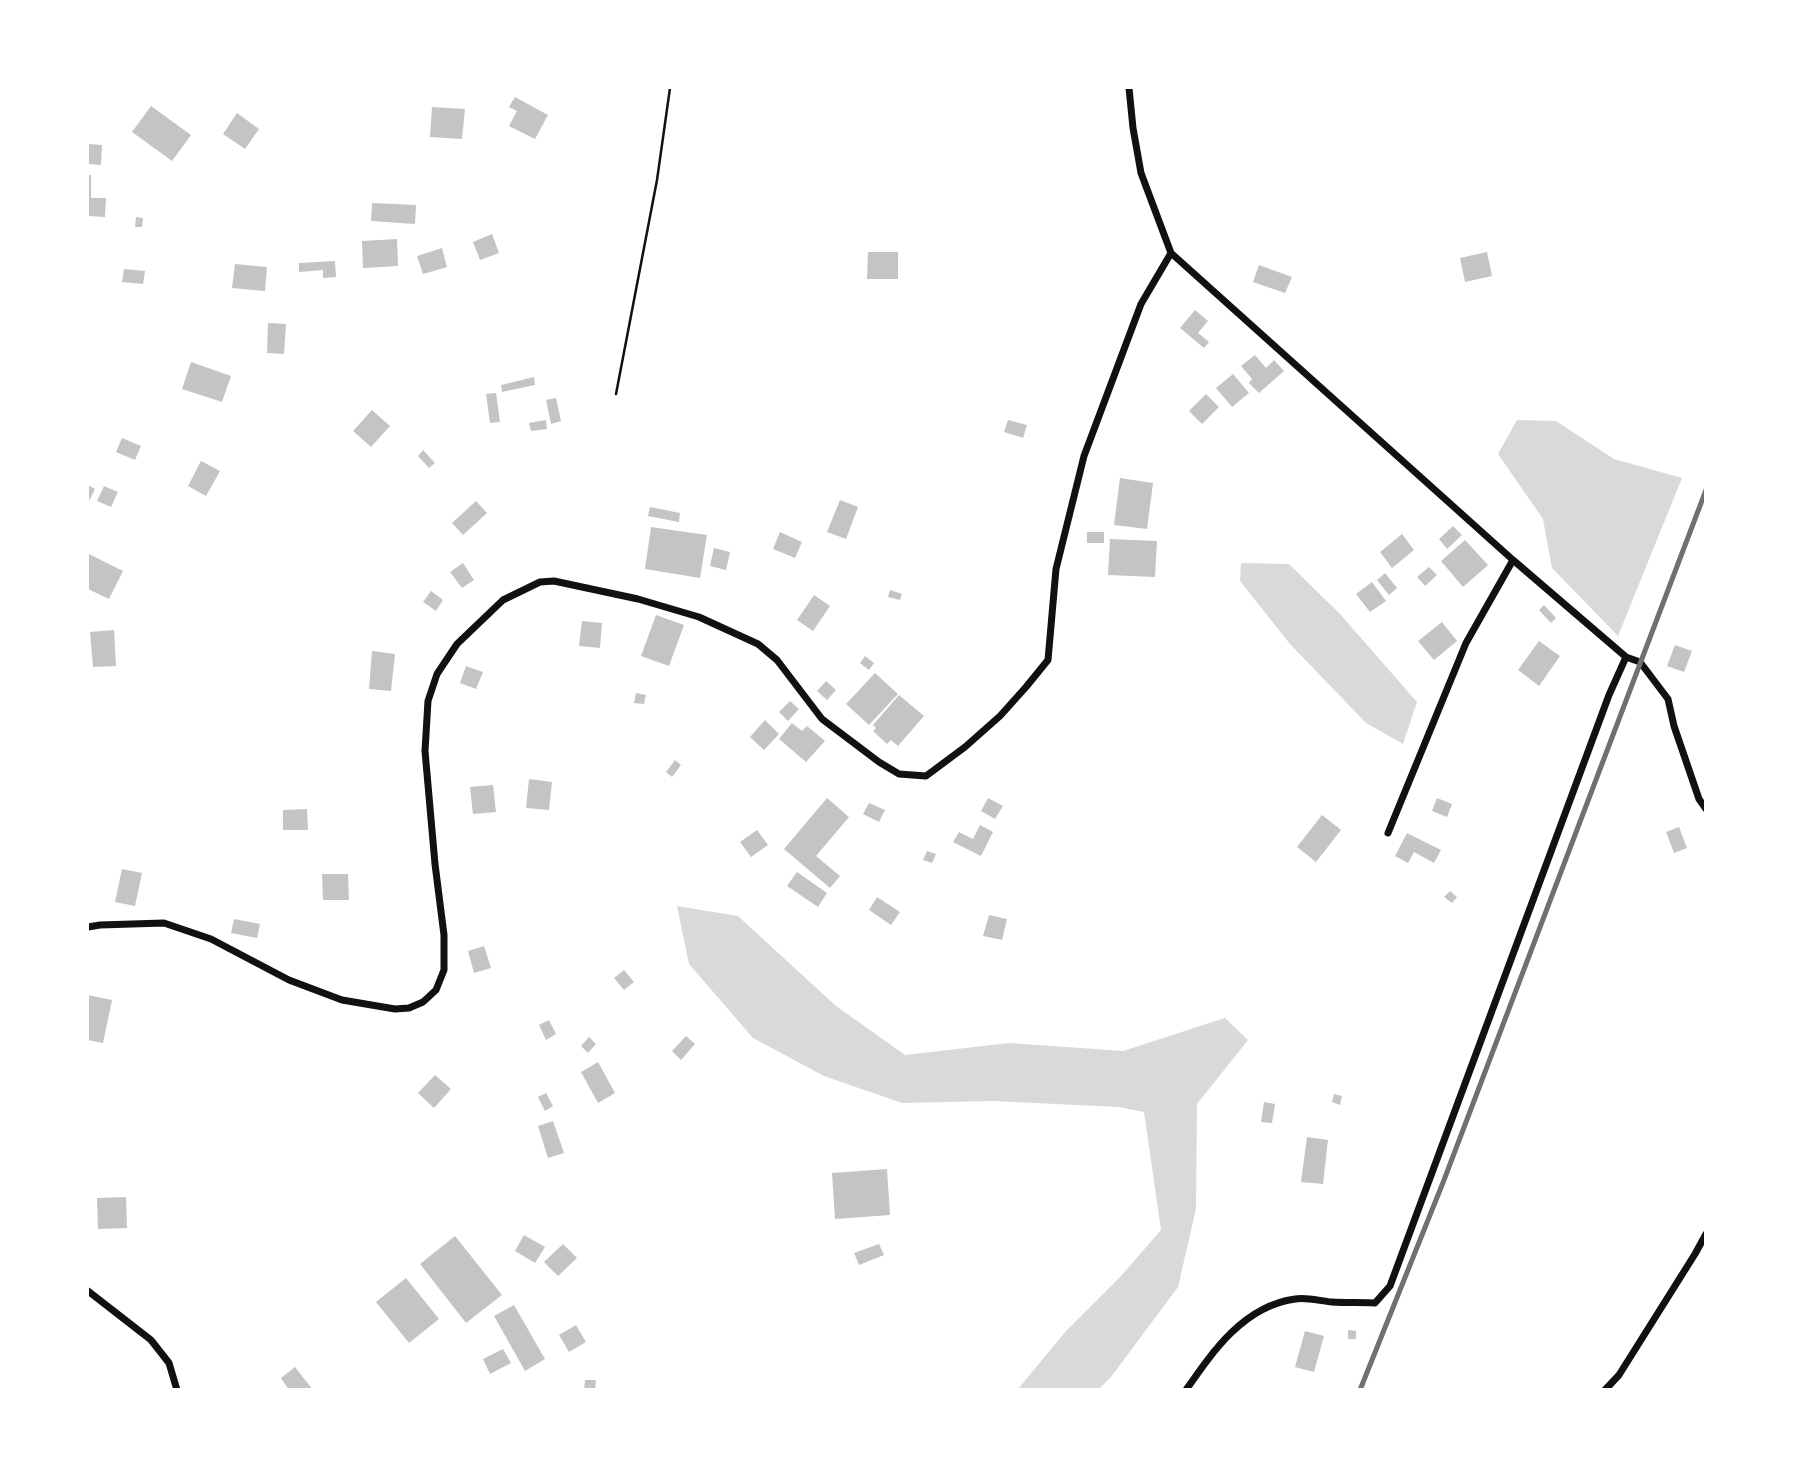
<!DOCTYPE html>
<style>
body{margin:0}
#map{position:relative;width:1793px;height:1477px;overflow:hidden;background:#fff;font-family:Roboto,sans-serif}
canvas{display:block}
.frame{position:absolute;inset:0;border:89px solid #fff;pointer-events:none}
</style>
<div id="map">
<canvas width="1793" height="1477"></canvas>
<div class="frame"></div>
</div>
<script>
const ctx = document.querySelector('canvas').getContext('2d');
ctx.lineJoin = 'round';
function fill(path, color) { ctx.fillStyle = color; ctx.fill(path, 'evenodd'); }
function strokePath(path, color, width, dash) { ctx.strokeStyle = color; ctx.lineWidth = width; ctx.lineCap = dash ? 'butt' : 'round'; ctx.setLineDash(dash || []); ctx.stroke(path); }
const water = new Path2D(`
 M1517 420 1556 421 1614 459 1682 478 1618 636 1552 568 1543 519 1498 454Z
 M1241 563 1289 564 1340 614 1417 702 1403 744 1366 723 1290 644 1240 581Z
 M677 906 738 916 836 1006 905 1055 1009 1043 1123 1051 1225 1018 1248 1040 1197 1104 1196 1209 1178 1287 1111 1377 1099 1389H1018L1066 1331 1121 1276 1161 1230 1144 1112 1119 1107 993 1101 902 1103 824 1076 753 1038 689 964Z`);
const building = new Path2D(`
 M515 97 548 115 535 139 509 126 517 111 509 107Z
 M151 106 191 135 172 161 132 132Z
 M432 107 465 109 462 139 430 137Z
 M237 113 259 129 245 149 223 134Z
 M89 144 102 145 101 165 88 164Z
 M88 175H91V198H106L105 217 88 216Z
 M372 203 416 205 415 224 371 221Z
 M136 217 143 218 142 227H135Z
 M492 234 499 253 480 260 473 242Z
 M397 239 398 266 363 268 362 241Z
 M442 248 447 267 423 274 417 256Z
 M868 252H898V279H867Z
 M1487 252 1492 276 1465 282 1460 258Z
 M335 261 336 277 323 278V270L299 272V263Z
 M235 264 267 267 265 291 232 288Z
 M1259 265 1292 277 1285 293 1253 282Z
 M124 269 145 271 143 284 122 282Z
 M1195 310 1208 321 1198 333 1209 342 1204 348 1180 328Z
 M268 323 286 324 284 354 267 353Z
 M1255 355 1266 368 1274 360 1284 371 1259 393 1249 383 1252 379 1241 366Z
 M191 362 231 376 222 402 182 389Z
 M1233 374 1249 393 1232 407 1216 388Z
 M534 377 535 385 502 392 501 385Z
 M496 393 500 422 490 423 486 394Z
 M1206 394 1219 407 1202 424 1189 411Z
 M556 398 561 421 551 424 546 400Z
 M372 410 390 426 371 447 353 431Z
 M546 420 547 429 531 431 529 423Z
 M1008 420 1027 425 1023 438 1004 432Z
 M122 438 141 446 135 460 116 452Z
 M423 450 435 463 429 468 418 456Z
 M201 461 220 471 206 496 188 486Z
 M1120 478 1153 483 1147 529 1114 525Z
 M88 485 95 489 88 503Z
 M104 486 118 492 111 507 97 501Z
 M840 500 858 507 846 539 827 532Z
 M476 501 487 513 463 535 452 523Z
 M650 507 680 513 679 522 648 516Z
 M1453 526 1462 535 1447 549 1439 539Z
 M651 527 707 535 700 578 645 569Z
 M780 532 802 542 795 558 773 549Z
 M1087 532H1104V543H1087Z
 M1402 534 1414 550 1392 568 1380 552Z
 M1110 539 1157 541 1155 577 1108 575Z
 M1465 540 1488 565 1463 587 1441 561Z
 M714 548 730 552 726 570 710 566Z
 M89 554 123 571 109 599 88 589Z
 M463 563 474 580 462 588 450 572Z
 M1429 567 1437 575 1425 586 1417 577Z
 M1385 573 1397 588 1389 595 1377 580Z
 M1372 582 1386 601 1370 612 1356 594Z
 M890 590 902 594 900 600 888 597Z
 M431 591 443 600 436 611 423 602Z
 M814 595 830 606 813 631 797 620Z
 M1544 605 1556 618 1551 623 1539 610Z
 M656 615 684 625 669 666 641 656Z
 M582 621 602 623 600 648 579 646Z
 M1442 622 1457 641 1434 660 1418 641Z
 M114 630 116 666 93 667 90 632Z
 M1539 641 1560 656 1539 686 1518 670Z
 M1675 645 1692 651 1684 672 1667 666Z
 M372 651 395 654 391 691 369 689Z
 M865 656 874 663 869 670 860 663Z
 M466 666 483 672 476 689 460 683Z
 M875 673 898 694 869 725 846 704Z
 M826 681 836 690 827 700 817 691Z
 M636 693 646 695 644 704 634 703Z
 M899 695 924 716 898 746 891 740 887 744 873 731 876 728 873 725Z
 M790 701 799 709 788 721 779 712Z
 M765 720 779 734 764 750 750 737Z
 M792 723 802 731 807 726 825 741 806 762 779 739Z
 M675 760 681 765 672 777 666 772Z
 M529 779 552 782 549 810 526 808Z
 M493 785 496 812 473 814 470 787Z
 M827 798 849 817 816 856 840 876 830 888 784 849Z
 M988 798 1003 806 995 819 981 811Z
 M1437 798 1452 804 1447 817 1432 811Z
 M869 803 885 810 879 822 863 814Z
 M307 809 308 830H283V810Z
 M1322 815 1341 830 1316 862 1297 847Z
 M980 825 993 832 981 856 953 842 959 832 973 839Z
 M1679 827 1687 848 1674 853 1666 832Z
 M757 830 768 845 751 857 740 842Z
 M1407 833 1441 850 1434 863 1414 852 1408 863 1395 856Z
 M927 851 936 854 932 863 923 860Z
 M122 869 142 873 135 906 115 902Z
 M797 872 827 893 818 907 787 886Z
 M322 874H348L349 900H323Z
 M1450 891 1457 897 1452 903 1444 897Z
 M877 897 900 912 891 925 869 910Z
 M989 915 1007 919 1002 940 983 936Z
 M234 919 260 924 257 938 231 933Z
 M484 946 491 968 474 973 468 951Z
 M624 970 634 982 624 990 614 978Z
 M88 995 112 1000 103 1043 88 1040Z
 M549 1020 556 1034 546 1040 539 1025Z
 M686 1036 695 1044 681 1060 672 1051Z
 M589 1037 596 1044 588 1053 581 1046Z
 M598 1062 615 1093 598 1103 581 1072Z
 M435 1075 451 1089 434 1108 418 1093Z
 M546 1093 553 1106 545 1111 538 1097Z
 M1334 1094 1342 1096 1340 1105 1332 1102Z
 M1264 1102 1275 1104 1272 1123 1261 1122Z
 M553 1121 564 1153 548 1158 538 1126Z
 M1307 1137 1328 1140 1323 1184 1301 1182Z
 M887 1169 890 1215 835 1219 832 1173Z
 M126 1197 127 1228 98 1229 97 1198Z
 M524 1235 545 1247 535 1263 515 1251Z
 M455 1236 502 1295 466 1323 420 1264Z
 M563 1244 577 1258 558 1276 544 1262Z
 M879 1244 884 1255 859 1265 854 1253Z
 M406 1278 439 1319 409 1343 376 1302Z
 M514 1305 545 1359 525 1371 494 1316Z
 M576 1325 586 1342 569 1352 559 1335Z
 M1348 1330 1356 1331V1339H1348Z
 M1305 1331 1324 1336 1314 1372 1295 1367Z
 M503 1349 511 1363 490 1374 483 1359Z
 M295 1367 313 1390H289L281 1378Z
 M585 1380H596L595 1390H584Z`);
const path = new Path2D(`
 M616 394 657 180 670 88`);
const minor = new Path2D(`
 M1129 88 1133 128 1141 173 1171 253 1513 560 1626 657 1640 662 1668 699 1674 726 1699 799 1706 809
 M1388 833 1466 643 1513 560
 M88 927 100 925 164 923 211 939 289 980 342 1000 395 1009 409 1008 423 1002 436 990 444 970V935L435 864 425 751 428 701 437 674 457 644 503 600 540 582 554 581 638 599 699 617 758 644 777 660 822 719 879 762 899 774 926 776 965 747 1000 716 1026 687 1048 660 1056 569 1084 456 1141 304 1171 253
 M88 1291 151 1340 169 1363 177 1390
 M1186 1390C1213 1351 1244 1306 1295 1299 1306 1297 1320 1301 1332 1302 1347 1303 1361 1302 1375 1303L1390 1286 1609 695 1626 657
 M1605 1390 1619 1375 1695 1254 1706 1234`);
const rail = new Path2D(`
 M1360 1390 1444 1180 1706 490`);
fill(water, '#d9d9d9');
fill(building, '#c4c4c4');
strokePath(path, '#111', 2.5);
strokePath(minor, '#111', 7);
strokePath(rail, '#707070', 5);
</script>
